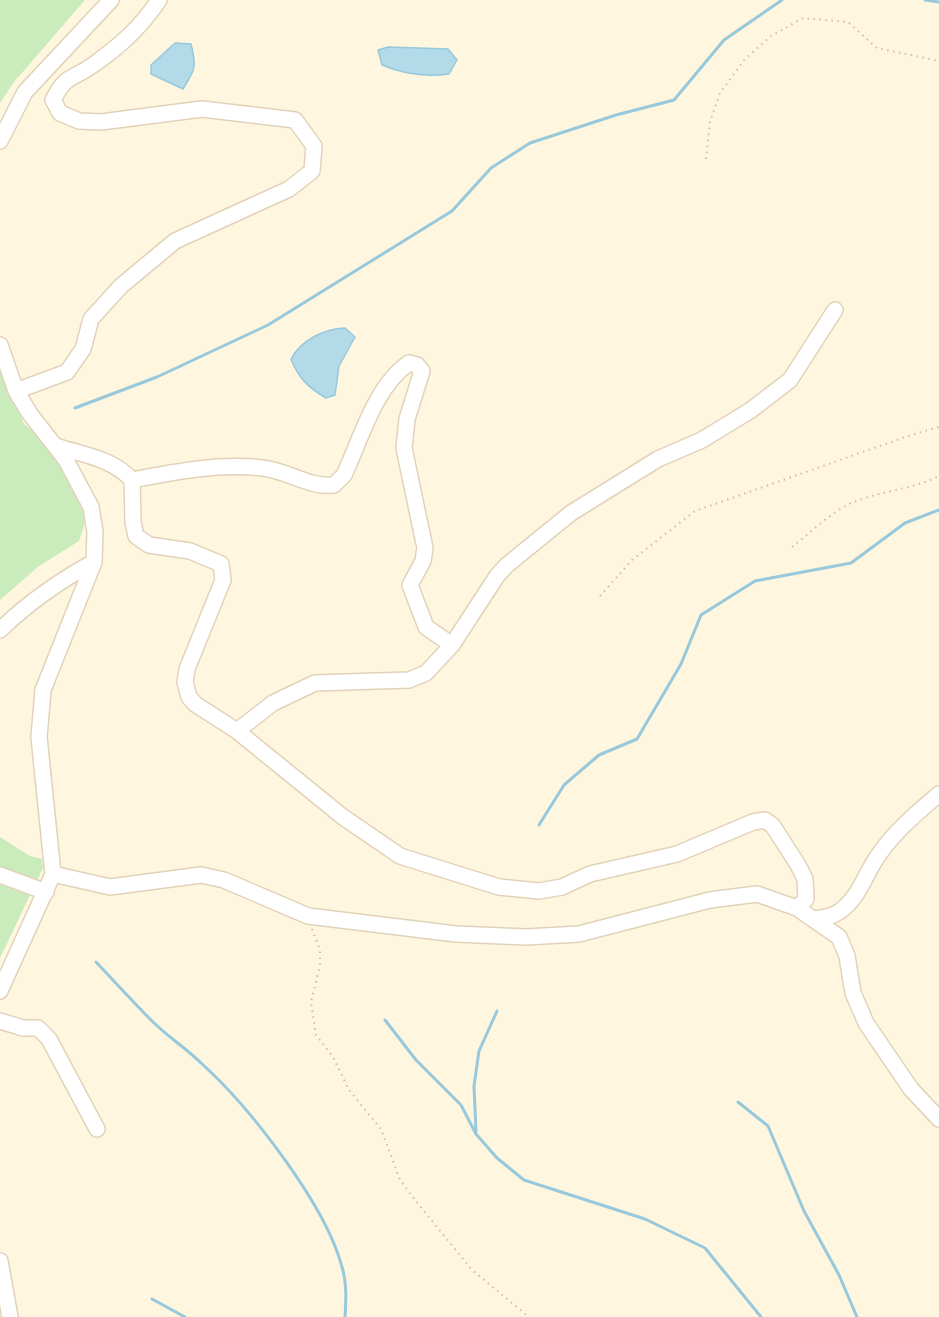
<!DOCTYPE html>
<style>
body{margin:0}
canvas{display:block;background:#fef6de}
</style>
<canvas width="939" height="1317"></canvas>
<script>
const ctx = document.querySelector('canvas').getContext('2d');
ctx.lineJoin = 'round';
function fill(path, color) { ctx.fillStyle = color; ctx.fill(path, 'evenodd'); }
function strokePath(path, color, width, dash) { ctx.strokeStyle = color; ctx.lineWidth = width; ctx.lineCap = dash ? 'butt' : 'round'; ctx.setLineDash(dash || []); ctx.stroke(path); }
const green = new Path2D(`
 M0 0H85L14 82 0 103Z
 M0 368 24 424 39 436 68 472 86 519 79 541 39 566 0 600Z
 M0 837 30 856 42 859 43 868 0 958Z`);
const water = new Path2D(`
 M175 43 191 44C197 67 195 70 183 89L151 74V65Z
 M388 47 448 49 457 60 449 74C426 77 403 74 382 65L378 50Z
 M345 328 355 337 339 366 335 395 326 398C309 388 298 378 291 359 301 340 324 329 345 328Z`);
const stream = new Path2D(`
 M925 0 939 2
 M75 408 157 377 268 325 452 211 491 168 530 143 616 115 674 100 724 40 782 0
 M539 825 564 785 599 755 637 739 681 664 701 615 755 581 851 563 905 523 939 510
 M96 962C115 982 133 1002 153 1022 168 1037 186 1048 201 1063 249 1106 326 1205 342 1267 347 1283 346 1301 345 1317
 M385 1020 416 1060 461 1105 476 1134 497 1158 524 1180 645 1219 705 1248 761 1317
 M738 1102 768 1126 804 1211 839 1275 857 1317
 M476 1131 474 1086 479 1051 497 1011
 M152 1299 185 1317`);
const path = new Path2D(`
 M706 159 710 122 720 93 745 59 771 36 803 18 848 22 877 48 939 61
 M792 547C810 533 829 514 849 504 878 491 911 490 939 476
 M600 596 632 560 695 511 911 435 939 427
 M312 929 320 950V966L311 1002 316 1035 333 1057 349 1090 381 1129 400 1180 415 1200 472 1270 529 1317`);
const minor = new Path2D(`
 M0 141 25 92 111 0
 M0 345 16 391 30 414 66 460 91 507 95 532 94 562 43 690 39 737 53 874 0 991
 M16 391 67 372 83 349 91 319 121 286 175 241 289 189 312 171 314 146 295 120 202 109 101 122 79 121 60 113 53 100C66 74 72 80 93 65 121 45 140 28 159 0
 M56 446C83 455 112 458 132 480L133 522 136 536 149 545 190 551 221 564 223 580 187 669 185 682 189 697 195 704 237 731 343 817 400 856 499 887 539 891 562 887 590 874 677 854 753 822 765 820 773 826 798 865 805 879 806 899 797 908
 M132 480C174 472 219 463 262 468 287 470 309 488 334 485L344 475C361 439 375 386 409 363L417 365 422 371 407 419 404 448 425 548 423 561 410 585 426 627 452 645
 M0 630C28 603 59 581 94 562
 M237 731 273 703 315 683 409 680 426 673 452 645 497 576 507 565 571 513 658 459 702 440 751 410 790 380 835 310
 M53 874 110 887 201 875 224 880 308 916 456 934 526 937 579 934 710 900 757 894 797 908 839 937 847 956 853 993 866 1023 911 1089 939 1119
 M0 875 46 892
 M815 919C827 917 836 916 845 907 861 893 867 870 880 853 896 830 918 812 939 794
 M0 1021 23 1028H38L49 1039 97 1129
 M0 1261 10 1317`);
fill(green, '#caecbc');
fill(water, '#b2dae9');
strokePath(water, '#97c8db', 1.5);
strokePath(stream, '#97c8db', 3);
strokePath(minor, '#e3d2ba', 18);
strokePath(path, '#daba97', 2, [1.5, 4.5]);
strokePath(minor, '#fff', 15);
</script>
